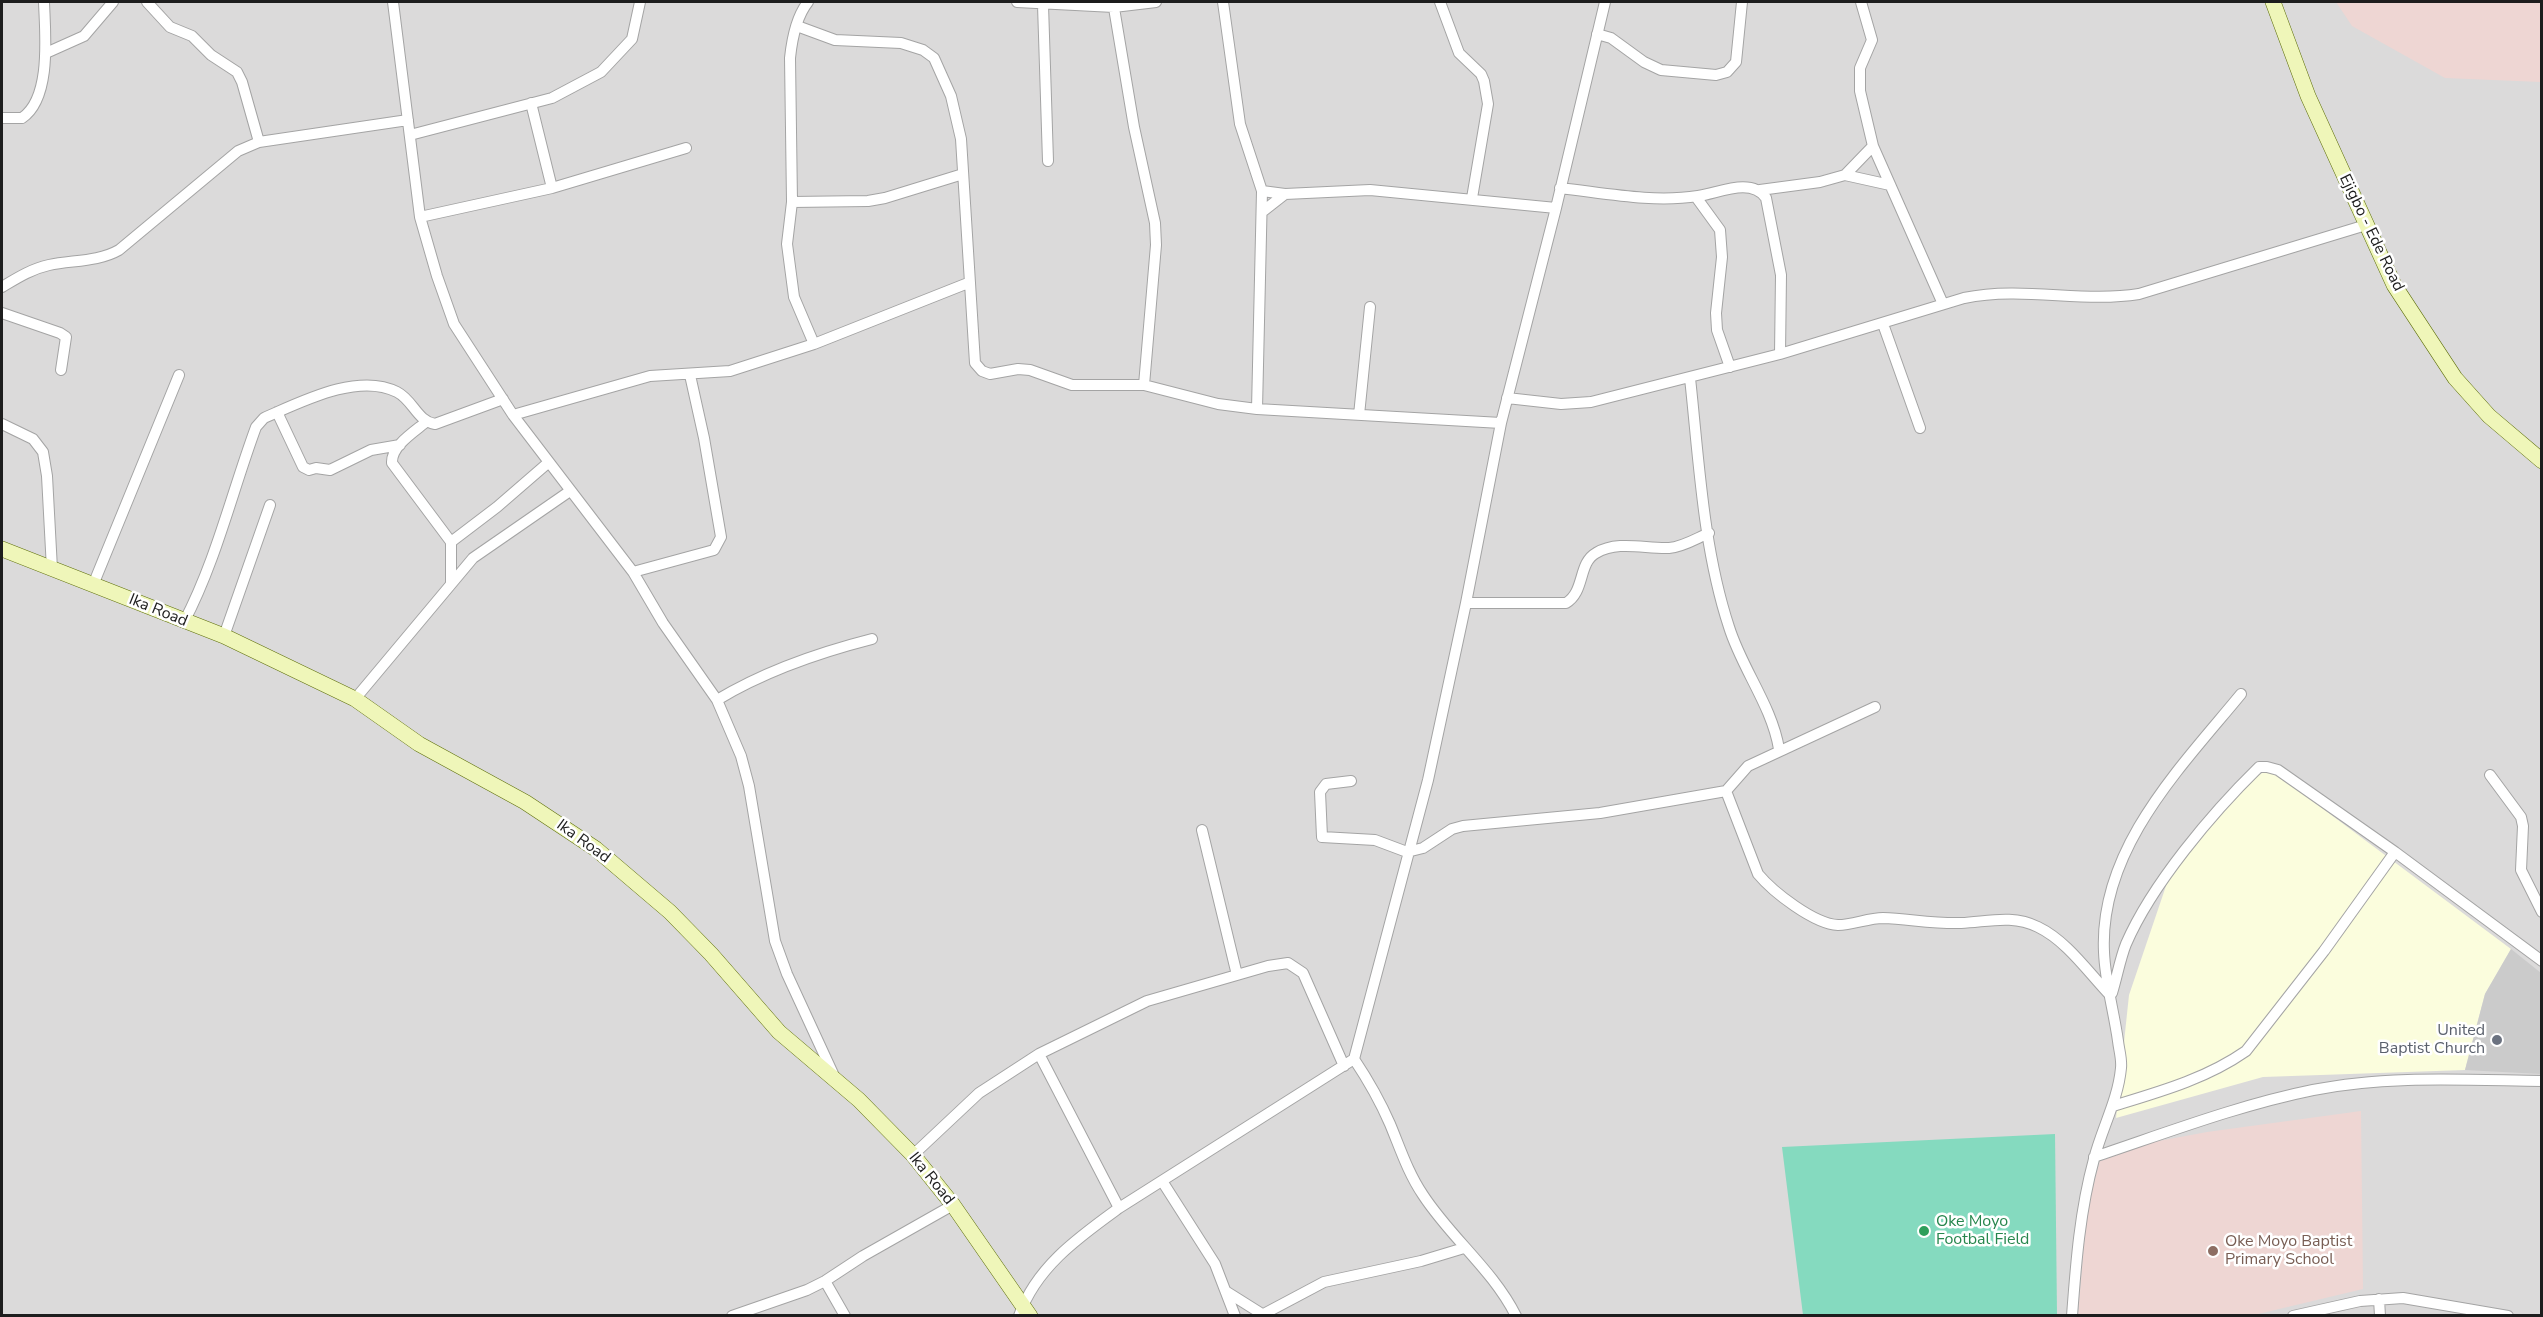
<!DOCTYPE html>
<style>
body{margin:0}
#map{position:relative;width:2543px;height:1317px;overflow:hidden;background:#eeebe4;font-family:"Nunito Sans",sans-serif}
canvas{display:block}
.frame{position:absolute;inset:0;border:3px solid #1d1d1d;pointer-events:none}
</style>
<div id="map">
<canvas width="2543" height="1317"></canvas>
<div class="frame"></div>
</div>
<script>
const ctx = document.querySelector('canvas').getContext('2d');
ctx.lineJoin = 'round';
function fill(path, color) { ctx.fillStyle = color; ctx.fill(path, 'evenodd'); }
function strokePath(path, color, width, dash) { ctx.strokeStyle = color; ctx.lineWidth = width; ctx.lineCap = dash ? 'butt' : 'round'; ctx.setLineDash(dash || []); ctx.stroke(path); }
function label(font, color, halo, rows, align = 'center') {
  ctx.font = font + ' "Nunito Sans",sans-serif'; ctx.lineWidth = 5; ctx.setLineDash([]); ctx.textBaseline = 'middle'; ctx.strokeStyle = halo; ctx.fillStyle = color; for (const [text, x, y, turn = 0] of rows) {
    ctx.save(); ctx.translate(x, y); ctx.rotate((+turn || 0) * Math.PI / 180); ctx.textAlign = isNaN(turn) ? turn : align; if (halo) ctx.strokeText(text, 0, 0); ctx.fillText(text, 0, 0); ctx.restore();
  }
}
const residential = new Path2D(`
 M2 2H2541V1315H2Z`);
const commercial = new Path2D(`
 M2336 2H2541V82L2445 78 2352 26Z
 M2361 1111 2363 1289 2254 1315 2078 1316 2087 1209 2100 1161 2148 1143 2207 1132Z`);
const education = new Path2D(`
 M2265 771 2275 773 2511 949 2485 994 2465 1070 2263 1077 2116 1118 2129 995 2168 880 2237 791Z`);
const religious = new Path2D(`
 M2511 949 2541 973V1074L2465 1070 2485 994Z`);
const pitch = new Path2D(`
 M2055 1134 2057 1315H1803L1782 1147Z`);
const street = new Path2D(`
 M147 2 170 27 192 36 211 55 237 72 242 82 259 142
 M393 2 420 217 437 276 454 324 513 415 633 572 663 623 717 700 741 756 749 786 775 941 787 974 835 1078
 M808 2C796 17 792 39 790 58L792 202 787 244 794 297 814 344
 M1017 2 1114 7 1156 2
 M1113 2 1134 127 1155 223 1156 245 1144 385
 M1223 2 1240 124 1262 191 1257 409
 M1440 2 1459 53 1481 74 1484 81 1488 104 1472 198
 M1861 2 1872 40 1860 68V91L1873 146 1943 304
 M1043 5 1048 161
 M797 26 835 40 901 43 923 50 934 58 951 96 961 139 975 363 982 371 990 374 1018 369 1030 370 1072 385H1144L1218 404 1257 409 1501 423
 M1597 34 1611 38 1644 62 1661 70 1716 75 1727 72 1736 62 1742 2
 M46 53 84 36 113 2
 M531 103 552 188
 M2 118H22C52 98 45 33 44 2
 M410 135 552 98 601 72 632 39 640 2
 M1845 175 1873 146
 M1560 188C1605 193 1652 203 1698 196 1719 193 1751 177 1766 198L1781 275 1780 354
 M1760 190 1820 182 1845 175 1890 185
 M1262 191 1285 194 1370 190 1556 208
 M1696 197 1720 230 1722 257 1716 313 1717 330 1730 367
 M792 202 868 201 885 198 963 174
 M1262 212 1285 194
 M420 217 552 188 686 148
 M2 287C17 278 31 269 49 265 72 260 98 262 119 250L238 151 259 142 408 120
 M2 313 60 333 66 337 61 370
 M1883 324 1920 428
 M1690 378C1699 461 1703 548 1729 627 1742 669 1772 706 1779 749
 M1507 398 1561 404 1591 402 1780 354 1964 298C2023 286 2082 303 2139 294L2366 225
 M277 412 303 467 309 470 316 468 330 470 371 450 400 445
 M513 415 650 376 730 371 814 344 968 283
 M1359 415 1370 307
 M426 422C414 432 391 446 392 463L451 542V583
 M2 424 33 439 43 452 47 476 52 569
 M451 542 497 507 549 462
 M633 572 714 550 721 537 704 438 690 375
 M93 585 179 375
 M1466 603H1566C1585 592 1578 563 1596 553 1618 540 1645 549 1669 548 1683 547 1697 538 1709 533
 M184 622C216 561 232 492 256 427L264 418C301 402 358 372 397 392 413 400 417 421 435 424L503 399
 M224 636 270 505
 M355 699 473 558 570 491
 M717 700C765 671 817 653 872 639
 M2490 775 2521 817 2523 826 2521 870 2542 912
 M1351 781 1326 784 1320 792 1322 837 1375 840 1407 852 1423 848 1452 829 1463 826 1600 813 1726 791 1748 766 1875 707
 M1726 791 1758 874C1773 892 1814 924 1838 925 1853 925 1868 918 1883 918 1909 919 1935 924 1961 923 1987 922 2012 914 2038 927 2067 941 2088 972 2110 995
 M1202 830 1237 975
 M2112 993C2117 977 2120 959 2126 944 2152 884 2212 813 2259 767H2267L2278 770 2395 852 2542 961
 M1039 1054 1119 1208
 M1354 1059C1368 1080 1380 1101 1390 1124 1400 1148 1408 1173 1423 1195 1451 1238 1493 1270 1516 1316
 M2113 1106C2159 1092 2206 1079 2246 1051L2324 951 2395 852
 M913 1155 979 1093 1039 1054 1147 1001 1268 966 1288 963 1303 973 1344 1066
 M2094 1157C2166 1133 2239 1105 2313 1090 2387 1075 2466 1080 2542 1081
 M1162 1181 1215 1264 1235 1316
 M825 1281 845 1316
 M1227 1292 1262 1314
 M2379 1299 2380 1316
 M732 1316 807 1290 825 1281 863 1256 953 1205
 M1019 1316C1036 1267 1079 1237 1119 1208L1354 1059 1428 780 1466 603 1501 423 1556 208 1605 2
 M1260 1316 1324 1282 1421 1261 1464 1248
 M2072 1316C2076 1262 2080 1210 2094 1159 2102 1128 2118 1100 2121 1068 2122 1059 2119 1050 2118 1041 2114 1012 2105 981 2104 952 2099 849 2181 767 2241 694
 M2293 1316 2360 1301 2403 1298 2508 1316`);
const secondary = new Path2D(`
 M2273 2 2308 96 2394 285 2455 378 2489 416 2542 461
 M2 549 224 636 355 699 419 744 525 802 596 849 670 912 711 954 779 1032 859 1100 913 1155 953 1205 1030 1316`);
const markers = [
 [2497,1040,6,"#6b7280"],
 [1924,1231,6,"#2e9e5b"],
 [2213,1251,6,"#8d6e63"]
];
const streetNames = [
 ["Ejigbo - Ede Road",2371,233,64],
 ["Ika Road",158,611,22],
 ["Ika Road",583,842,36],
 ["Ika Road",931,1179,51]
];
const worshipNames = [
 ["United",2485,1031],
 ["Baptist Church",2485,1049]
];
const leisureNames = [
 ["Oke Moyo",1936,1222],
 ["Footbal Field",1936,1240]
];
const educationNames = [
 ["Oke Moyo Baptist",2225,1242],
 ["Primary School",2225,1260]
];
fill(residential, '#dbdada');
fill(commercial, '#eed6d3');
fill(education, '#fbfddd');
fill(religious, '#cbcbcb');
fill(pitch, '#85dabf');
strokePath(street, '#a4a4a4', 12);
strokePath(secondary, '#5e6f0a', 16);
strokePath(street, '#fff', 10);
strokePath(secondary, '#eff6b9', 15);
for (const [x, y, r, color] of markers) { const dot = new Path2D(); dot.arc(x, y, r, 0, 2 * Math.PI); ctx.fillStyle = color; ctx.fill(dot); strokePath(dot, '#fff', 2); }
label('16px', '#1d1d1d', '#fff', streetNames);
label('16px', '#5b616d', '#fff', worshipNames, 'right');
label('16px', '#27864d', '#fff', leisureNames, 'left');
label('16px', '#785e54', '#fff', educationNames, 'left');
</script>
